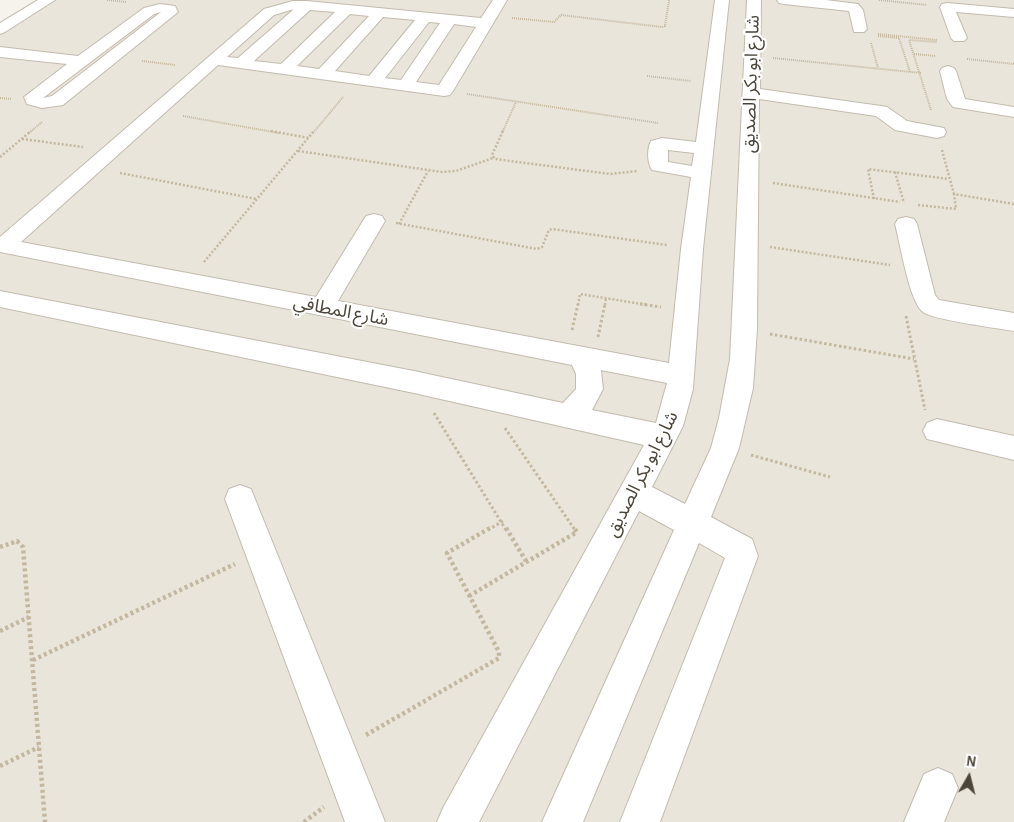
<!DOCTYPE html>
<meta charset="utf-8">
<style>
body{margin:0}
#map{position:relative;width:1014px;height:822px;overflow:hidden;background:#f6f3ec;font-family:"Alegreya Sans",sans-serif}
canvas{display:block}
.north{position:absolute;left:944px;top:752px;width:50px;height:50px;-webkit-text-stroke:4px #fff;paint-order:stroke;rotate:8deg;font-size:14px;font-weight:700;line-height:20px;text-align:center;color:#4b4439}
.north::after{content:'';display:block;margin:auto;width:18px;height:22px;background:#4b4439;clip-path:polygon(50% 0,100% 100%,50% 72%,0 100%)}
</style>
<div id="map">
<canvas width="1014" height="822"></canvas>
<div class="north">N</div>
</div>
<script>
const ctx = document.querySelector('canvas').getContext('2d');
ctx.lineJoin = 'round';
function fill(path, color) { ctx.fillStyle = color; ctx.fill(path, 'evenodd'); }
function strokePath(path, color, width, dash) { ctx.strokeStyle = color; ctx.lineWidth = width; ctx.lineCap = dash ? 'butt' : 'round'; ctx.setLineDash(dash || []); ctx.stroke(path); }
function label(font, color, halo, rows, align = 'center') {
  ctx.font = font + ' "Alegreya Sans","Noto Sans Arabic",sans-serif'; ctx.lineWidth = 4.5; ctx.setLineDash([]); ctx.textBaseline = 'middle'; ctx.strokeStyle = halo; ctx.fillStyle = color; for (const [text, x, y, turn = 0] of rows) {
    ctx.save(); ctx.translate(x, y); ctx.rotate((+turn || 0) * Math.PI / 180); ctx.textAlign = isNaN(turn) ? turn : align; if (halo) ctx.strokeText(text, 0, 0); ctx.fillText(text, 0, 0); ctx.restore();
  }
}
const residential = new Path2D(`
 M42 0H1014V822H0V25Z`);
const pathFar3 = new Path2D(`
 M107 0 126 2
 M879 0 927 5
 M512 18 554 22 561 15 662 27 665 26 669 0
 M878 34 937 40
 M878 36 899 38 910 72
 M871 43 878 68
 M914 54 936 56
 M773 58 921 73
 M967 59 1014 64
 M142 61 175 65
 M647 76 691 81
 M467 94 658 123
 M0 98 12 99
 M931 110 909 40 937 42
 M183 116 279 133
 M29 133 42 122
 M313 133 343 97
 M502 133 516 102`);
const pathFar2 = new Path2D(`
 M271 131 309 138
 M503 131 492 155 495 159 610 174 637 171
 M22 139 83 147
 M942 150 954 194
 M298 151 442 172 456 171 493 158
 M0 157 31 131
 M895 172 904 203
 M120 173 257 199
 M773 183 900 202
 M874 199 868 169 949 179
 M918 205 956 209 954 194 1014 204
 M396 223 537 249 542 247 549 230 552 229 667 245
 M399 224 428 171
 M770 247 890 265
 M204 262 314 131
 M578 305 580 294 648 305
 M605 305 606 298`);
const pathFar1 = new Path2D(`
 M640 304 661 307
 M906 316 925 410
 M572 330 578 304
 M770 334 914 359
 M598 337 605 304
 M434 413 506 530
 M505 428 575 530
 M751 455 830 477
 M488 530 503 521`);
const path = new Path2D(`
 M506 528 526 561
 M0 547 17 541 23 547 45 822
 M469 596 577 532 574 528
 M0 631 29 617
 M33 660 235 564
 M366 735 499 658V652L447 553 490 528
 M0 766 39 747
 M304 822 324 807`);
const minor = new Path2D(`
 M38 0H55L5 32 0 34V23Z
 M493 0H507L453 91 450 95 444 96 218 65 21 242 316 297 366 216 374 214 382 216 385 221 338 301 669 363 681 249 691 177 652 170C647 163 647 148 651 141L662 138 696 142 715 0H729L703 249 693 389 683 426 652 487 685 504 711 448 719 418 730 359 747 0H761L760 89 881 106 887 107 907 121 944 128 946 132 944 136 937 138 895 130 876 116 759 99 757 329 753 388 739 448 711 517 752 539 758 556 660 822H620L725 558 699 543 583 822H542L674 530 639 511 479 822H437L443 808 644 445 414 393 0 307V291L414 371 563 403 576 389V374L572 365 0 252V237L264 9 293 1H307L481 18ZM294 9 238 58 227 57 274 15ZM310 10 335 12 281 64 254 61ZM350 14 369 16 319 69 297 66ZM383 17 415 20 369 76 335 71ZM429 22 440 23 401 80 385 78ZM454 24 476 27 439 85 416 82ZM668 150 694 153 692 166 668 162ZM601 370 667 383 656 423 592 410 603 389Z
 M777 0H826L858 4 863 10 867 29 864 32H854L849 11 784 4 779 3Z
 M947 3 1014 9V17L956 12 967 38 964 41H954L951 38 940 7 942 4Z
 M160 4 175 6 178 12 63 105 42 108 27 104 24 97 67 64 0 57V47L78 56 144 8ZM161 12 52 96 43 98 154 14Z
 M948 66 954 68 956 71 965 99 1014 107V117L953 107 947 99 940 71 942 68Z
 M906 217 914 219 917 224 935 295 939 300 1014 313V331C997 328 933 320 923 312 909 302 900 242 895 224L898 219Z
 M937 419 1014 436V460L927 439 923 431 927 423Z
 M240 485 251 489 255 499 385 822H345L225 499 229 489Z
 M938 768 952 774 958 788 944 822H904L924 774Z`);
const streetNames = [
 ["شارع ابو بكر الصديق",751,84,-88],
 ["شارع المطافي",341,311,11],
 ["شارع ابو بكر الصديق",642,474,-63]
];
fill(residential, '#eae5da');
strokePath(minor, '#c2bbae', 2);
strokePath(pathFar3, '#c4b79f', 2, [1, 1]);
strokePath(pathFar2, '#c4b79f', 2.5, [2, 2]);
strokePath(pathFar1, '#c4b79f', 3, [2.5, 2.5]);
strokePath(path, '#c4b79f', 4.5, [3, 3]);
fill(minor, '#fff');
label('18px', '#4b4439', '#fff', streetNames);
</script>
